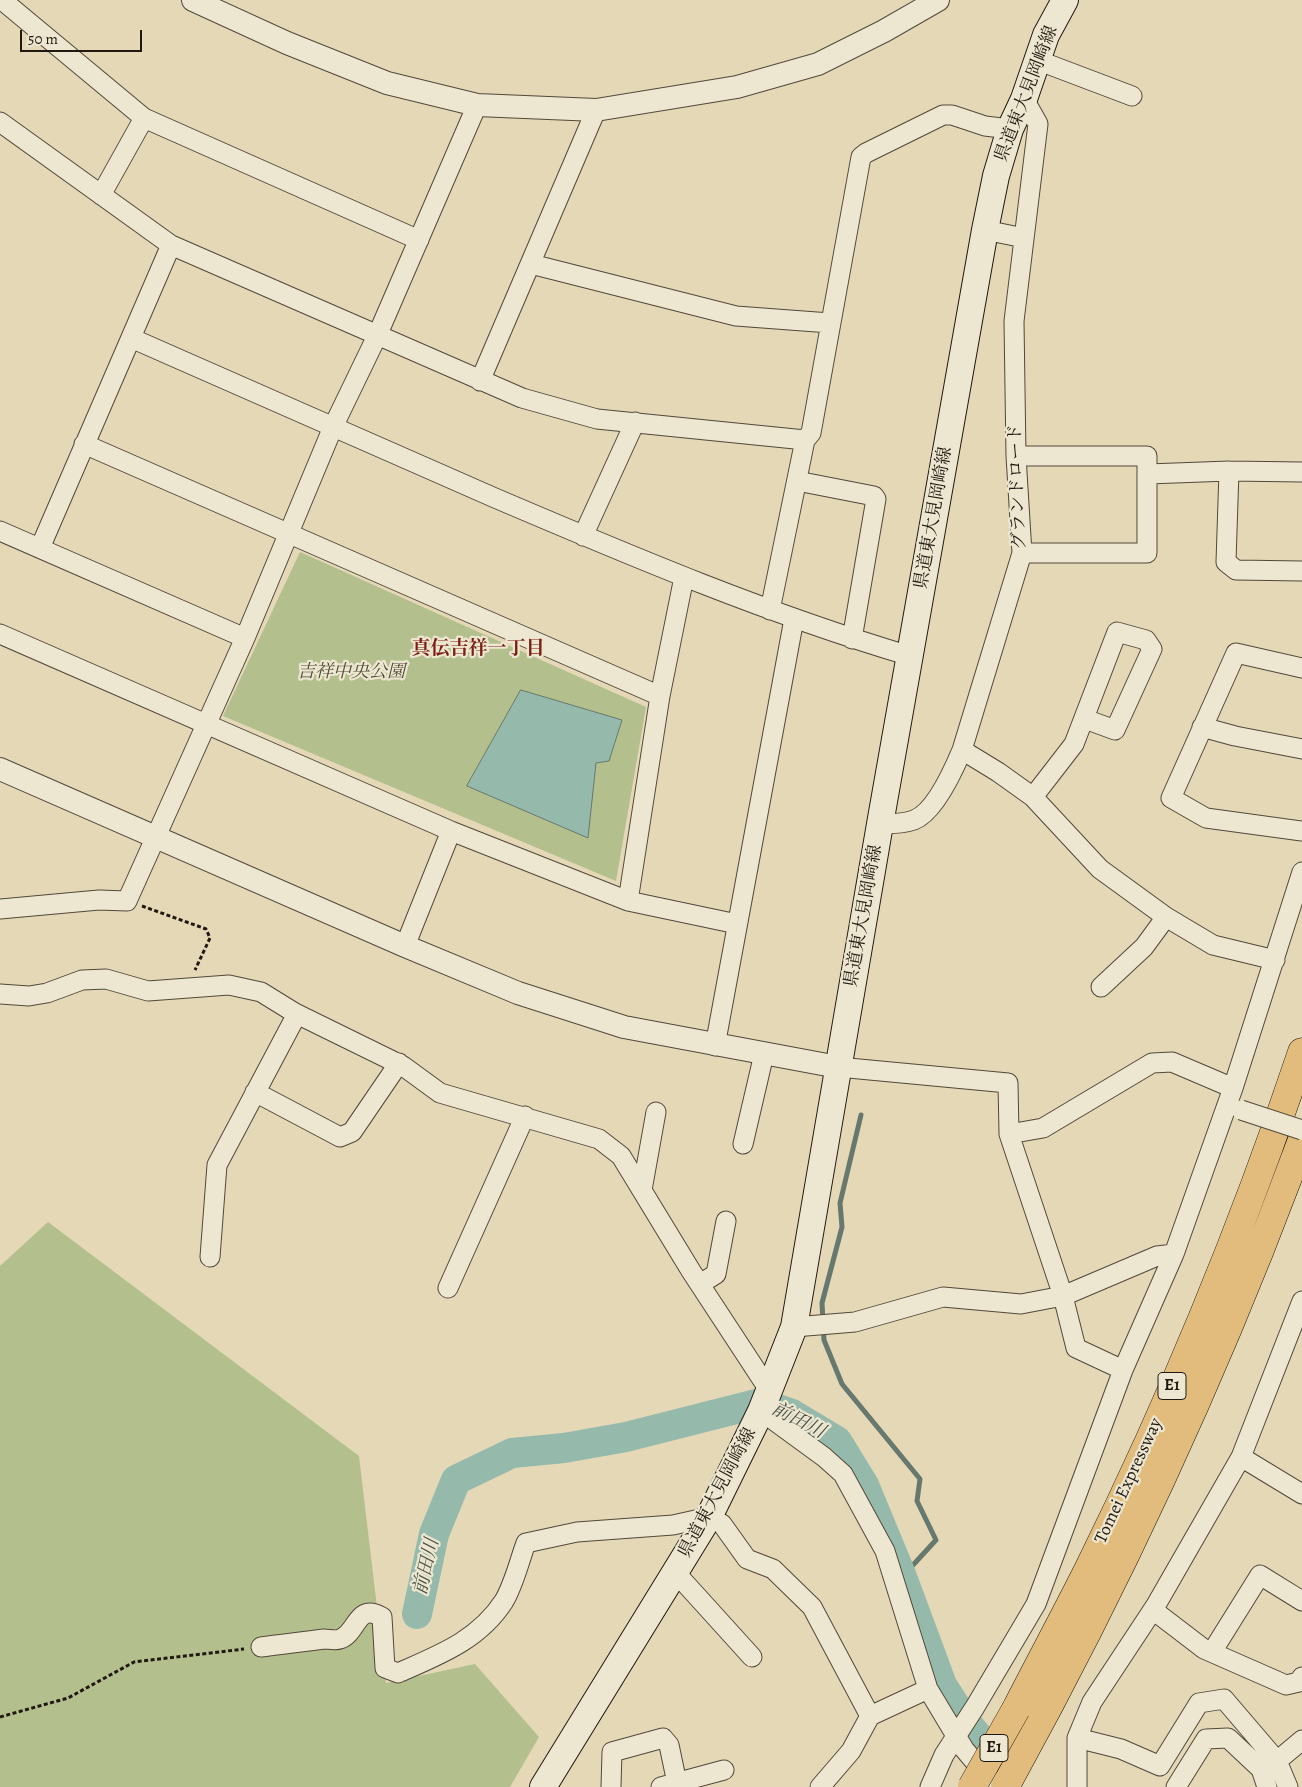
<!DOCTYPE html>
<meta charset="utf-8">
<style>
body{margin:0}
#map{position:relative;width:1302px;height:1787px;overflow:hidden;background:#e4d8b7;font-family:Alegreya,serif}
canvas{display:block}
.scale{position:absolute;left:20px;top:30px;width:122px;height:22px;box-sizing:border-box;border:2px solid #211810;border-top:0;padding-left:6px;font-size:15px;line-height:18px;white-space:nowrap;color:#211810;-webkit-text-stroke:4px #ede6d0;paint-order:stroke}
</style>
<div id="map">
<canvas width="1302" height="1787"></canvas>
<div class="scale">50 m</div>
</div>
<script>
const ctx = document.querySelector('canvas').getContext('2d');
ctx.lineJoin = 'round';
function fill(path, color) { ctx.fillStyle = color; ctx.fill(path, 'evenodd'); }
function strokePath(path, color, width, dash) { ctx.strokeStyle = color; ctx.lineWidth = width; ctx.lineCap = dash ? 'butt' : 'round'; ctx.setLineDash(dash || []); ctx.stroke(path); }
function label(font, color, halo, rows, align = 'center') {
  ctx.font = font + ' Alegreya,"Noto Serif JP",serif'; ctx.lineWidth = 4.5; ctx.setLineDash([]); ctx.textBaseline = 'middle'; ctx.strokeStyle = halo; ctx.fillStyle = color; for (const [text, x, y, turn = 0] of rows) {
    ctx.save(); ctx.translate(x, y); ctx.rotate((+turn || 0) * Math.PI / 180); ctx.textAlign = isNaN(turn) ? turn : align; if (halo) ctx.strokeText(text, 0, 0); ctx.fillText(text, 0, 0); ctx.restore();
  }
}
const green = new Path2D(`
 M300 552 646 707 616 881 223 716Z
 M48 1222 359 1456 386 1683 475 1664 539 1737 510 1787H0V1266Z`);
const water = new Path2D(`
 M521 690 622 720 609 761 596 763 588 838 467 786Z`);
const stream = new Path2D(`
 M861 1115 840 1203 842 1227 822 1303 824 1340 842 1384 920 1479 917 1501 936 1540 902 1577`);
const river = new Path2D(`
 M417 1614 434 1534 456 1480 512 1453 564 1448 626 1437 760 1403 792 1414 837 1441 864 1485 902 1577 942 1685 965 1721 1008 1773`);
const path = new Path2D(`
 M142 906 206 929 210 938 195 970
 M0 1717 68 1698 134 1662 244 1649`);
const minor = new Path2D(`
 M2 0 144 118 419 240
 M1037 60 1132 96
 M0 122 171 245 522 398 597 419 805 440
 M101 195 144 118
 M985 230 1024 238
 M531 264 736 316 830 323
 M131 338C252 391 373 445 495 498 631 556 768 614 910 656
 M480 381 596 110
 M84 444 660 696
 M1016 456H1147V553H1022
 M1229 471 1226 562 1236 570 1302 571
 M1148 474 1229 471 1302 472
 M797 481 874 496 876 499 852 639
 M0 531 245 638
 M583 536 635 422
 M40 548 171 245
 M770 610 805 440 811 433 861 157 866 153 943 115H952L985 126 1010 129
 M0 634 451 831 628 901 737 924
 M1302 668 1236 653 1171 798 1206 818 1302 831
 M1202 727 1235 736 1302 749
 M962 750 998 772 1033 797 1100 869 1166 917 1213 945 1275 960
 M1033 797 1074 744 1117 632 1146 640 1152 649 1115 730 1085 719
 M880 824C891 824 903 824 914 820 935 812 954 769 962 750L1022 553 1016 456 1014 321 1038 124 1024 99
 M628 901 660 696 684 577
 M0 909 99 900 127 901 245 638 333 427 377 336 477 105
 M405 946 451 831
 M1101 987 1144 947 1166 917
 M0 994 29 996 47 993 82 980 106 979 148 991 229 985 261 992 295 1013 403 1066 440 1093 599 1139 621 1156 691 1271 769 1390
 M715 1046 794 619
 M838 1067 1008 1083 1009 1134 1063 1296 1076 1348 1123 1370
 M255 1092 340 1137 352 1132 399 1063
 M1009 1134 1043 1128 1152 1063 1172 1062 1233 1088
 M743 1144 764 1054
 M642 1190 656 1112
 M210 1257 217 1165 297 1014
 M700 1284 716 1274 726 1221
 M448 1288 525 1116
 M794 1327 855 1322 943 1297 1021 1304 1063 1296 1157 1256 1174 1254
 M761 1411 824 1457 843 1474 885 1551 928 1689 964 1749 996 1787
 M1241 1457 1302 1494
 M675 1572 752 1657
 M1153 1610 1204 1649 1286 1685 1299 1682 1302 1677
 M261 1647C282 1644 303 1642 324 1639 329 1639 335 1641 340 1639 358 1633 356 1602 382 1617L385 1668 398 1673C439 1655 479 1640 504 1601 514 1584 519 1562 526 1543L577 1532 673 1525 709 1517 722 1524 747 1559 773 1569 812 1607 870 1716 928 1689
 M1212 1652 1260 1575 1302 1601
 M1077 1738 1121 1749 1160 1766 1199 1703 1224 1699 1277 1761 1288 1787
 M1277 1761 1302 1740
 M611 1787 612 1752 663 1738 669 1745 677 1783
 M661 1787 724 1770
 M820 1787 851 1751 870 1716
 M930 1787 944 1755 975 1707 1036 1604 1123 1370 1174 1254 1233 1088 1302 872
 M1077 1787V1738L1092 1702 1156 1605 1241 1457 1302 1301
 M1176 1787 1206 1739 1228 1738 1261 1769 1267 1787`);
const tertiary = new Path2D(`
 M193 0 287 43 387 83 477 105 596 110 737 87 818 64 884 31 938 0
 M0 769 405 946 518 993 624 1027 838 1067`);
const secondary = new Path2D(`
 M543 1787 709 1517 761 1411 794 1327 880 824 985 230 996 176 1010 129 1024 99 1046 35 1065 0`);
const motorway = new Path2D(`
 M1016 1709C1040 1662 1065 1616 1089 1568 1171 1402 1243 1228 1302 1052
 M1005 1787C1120 1579 1220 1363 1302 1140`);
const minorBridge = new Path2D(`
 M1241 1110 1302 1130`);
const motorwayBridge = new Path2D(`
 M972 1787 1016 1709`);
const shields = [
 [1172,1386,28],
 [994,1748,28]
];
const shieldNames = [
 ["E1",1172,1386],
 ["E1",994,1748]
];
const streetNames = [
 ["県道東大見岡崎線",1027,94,-69],
 ["グランドロード",1018,487,-92],
 ["県道東大見岡崎線",934,518,-80],
 ["県道東大見岡崎線",864,916,-80],
 ["Tomei Expressway",1129,1481,-65],
 ["県道東大見岡崎線",718,1493,-62]
];
const parkNames = [
 ["吉祥中央公園",351,673]
];
const neighbourhoodNames = [
 ["真伝吉祥一丁目",478,649]
];
const waterNames = [
 ["前田川",798,1421,27],
 ["前田川",427,1567,-77]
];
fill(green, '#b4bf8e');
fill(water, '#95baac');
strokePath(water, '#67796e', 1);
strokePath(stream, '#67796e', 5);
strokePath(river, '#95baac', 30);
strokePath(minor, '#52483a', 21);
strokePath(tertiary, '#52483a', 24);
strokePath(secondary, '#211810', 28);
strokePath(motorway, '#211810', 29);
strokePath(path, '#211810', 3, [4, 2.5]);
strokePath(minor, '#ede6d0', 19);
strokePath(tertiary, '#ede6d0', 22);
strokePath(secondary, '#ede6d0', 26);
strokePath(motorway, '#e2bc7c', 28);
strokePath(minorBridge, '#52483a', 21, []);
strokePath(motorwayBridge, '#211810', 29, []);
strokePath(minorBridge, '#ede6d0', 19);
strokePath(motorwayBridge, '#e2bc7c', 28);
for (const [x, y, w] of shields) { const box = new Path2D(); box.roundRect(x - w / 2, y - 13.5, w, 27, 4); ctx.fillStyle = '#ede6d0'; ctx.fill(box); strokePath(box, '#211810', 1); }
label('bold 16px', '#211810', null, shieldNames);
label('18px', '#211810', '#ede6d0', streetNames);
label('italic 18px', '#4d4a36', '#ede6d0', parkNames);
label('bold 19px', '#7a1f14', '#ede6d0', neighbourhoodNames);
label('italic 19px', '#4a5147', '#ede6d0', waterNames);
</script>
